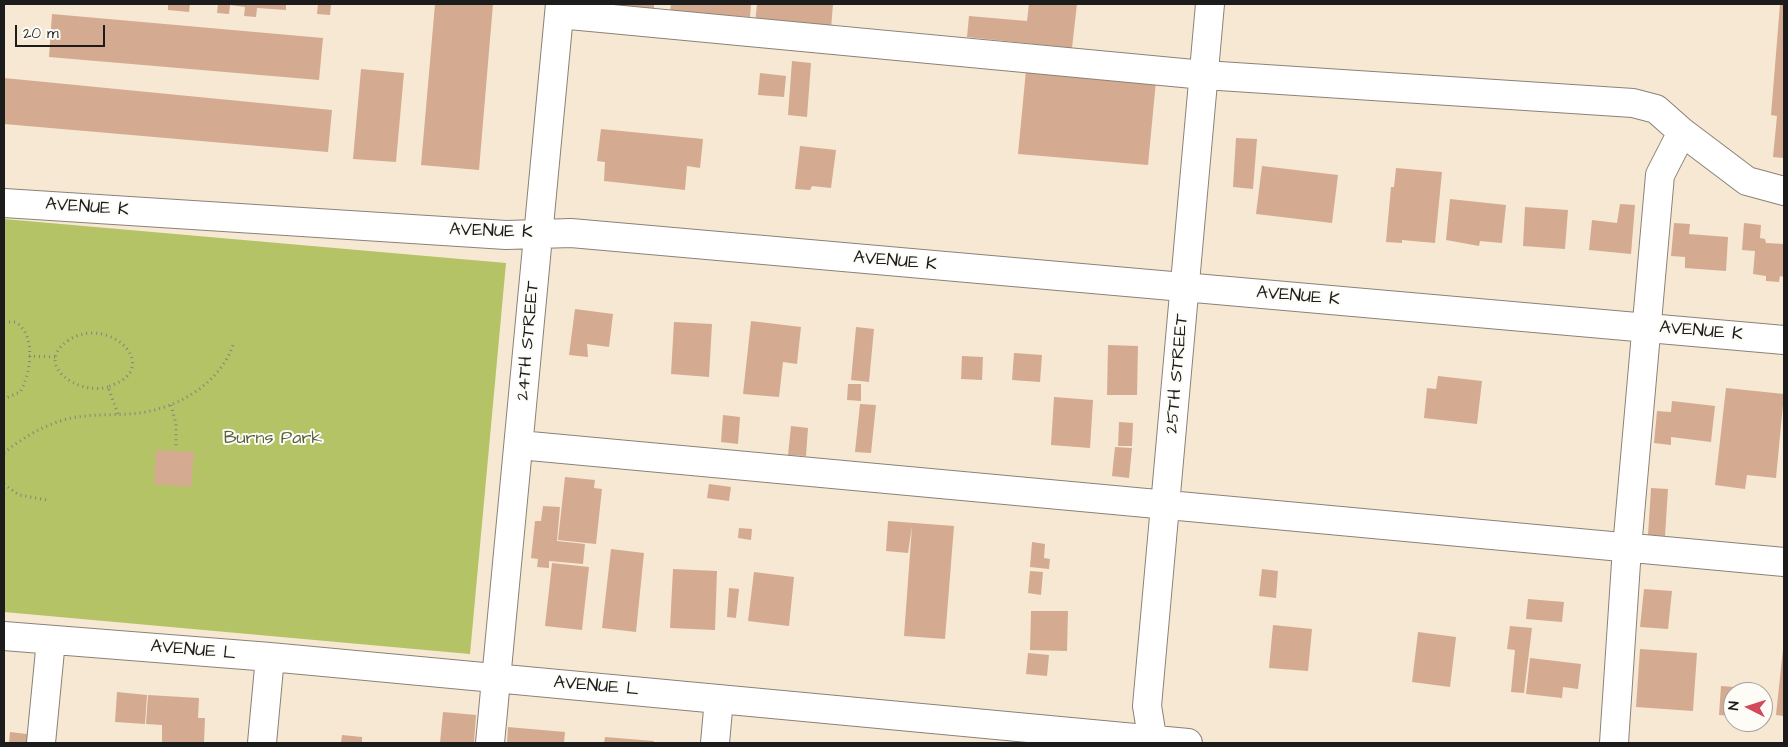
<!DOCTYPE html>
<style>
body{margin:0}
#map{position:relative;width:1788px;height:747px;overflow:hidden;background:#f7e8d3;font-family:"Architects Daughter",sans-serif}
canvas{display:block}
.frame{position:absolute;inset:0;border:5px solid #1c1c1c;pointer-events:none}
.north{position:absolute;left:1723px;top:682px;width:50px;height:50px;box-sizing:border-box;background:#fdfcf7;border:1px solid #a3a29f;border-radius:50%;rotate:275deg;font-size:14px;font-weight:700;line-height:20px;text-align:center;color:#1c1c1c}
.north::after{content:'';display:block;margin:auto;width:18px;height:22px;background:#d1495b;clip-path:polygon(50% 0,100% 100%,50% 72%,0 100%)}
.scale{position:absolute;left:15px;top:25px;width:90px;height:22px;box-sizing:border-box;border:2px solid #1c1c1c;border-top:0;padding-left:6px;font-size:15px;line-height:18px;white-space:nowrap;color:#1c1c1c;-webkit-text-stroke:4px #fdfcf7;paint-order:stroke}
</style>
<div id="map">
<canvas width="1788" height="747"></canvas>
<div class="frame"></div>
<div class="north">N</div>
<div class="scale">20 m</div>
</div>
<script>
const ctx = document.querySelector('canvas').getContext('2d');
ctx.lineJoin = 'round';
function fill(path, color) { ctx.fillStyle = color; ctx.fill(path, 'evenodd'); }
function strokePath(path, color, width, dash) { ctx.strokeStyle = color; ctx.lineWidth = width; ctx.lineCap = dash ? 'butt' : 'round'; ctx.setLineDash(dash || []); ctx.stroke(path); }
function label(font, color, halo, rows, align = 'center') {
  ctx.font = font + ' "Architects Daughter",sans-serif'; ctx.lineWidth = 4; ctx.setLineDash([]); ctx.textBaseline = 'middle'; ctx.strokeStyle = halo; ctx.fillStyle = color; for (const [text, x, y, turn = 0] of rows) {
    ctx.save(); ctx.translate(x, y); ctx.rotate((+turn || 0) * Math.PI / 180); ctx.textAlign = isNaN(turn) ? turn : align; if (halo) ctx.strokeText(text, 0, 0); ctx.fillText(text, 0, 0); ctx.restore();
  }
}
const green = new Path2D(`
 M4 219 506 263 470 654 4 612Z`);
const building = new Path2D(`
 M168 4H190L189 12 168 10Z
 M218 4H286V10L257 8 256 17 244 16 245 7 230 5 229 14 217 13Z
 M318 4H331L330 15 317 14Z
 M435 4H493L479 170 421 165Z
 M602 4H654V13L601 9Z
 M671 4H751L750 17 670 11Z
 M757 4H833L831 29 755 23Z
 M1029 4H1077L1072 48 967 37 969 16 1027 21Z
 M1780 4H1784V158L1773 157 1777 116 1771 115Z
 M52 14 323 38 319 80 49 57Z
 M792 61 811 63 807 117 788 115Z
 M361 69 404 73 396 162 353 159Z
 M1026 70 1156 81 1148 165 1018 154Z
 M760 73 786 76 784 97 758 95Z
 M4 78 332 110 328 152 4 124Z
 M601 129 703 139 700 168 687 166 685 190 604 181 605 162 597 161Z
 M1236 138 1257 139 1253 189 1233 187Z
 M800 146 836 150 831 188 812 186 810 190 795 189Z
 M1262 166 1338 175 1332 223 1256 214Z
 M1396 168 1442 172 1435 243 1402 240V243L1386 242 1391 187H1394Z
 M1450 199 1506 205 1502 243 1480 241 1479 246 1446 240Z
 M1620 204 1635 205 1631 254 1589 250 1592 220 1617 223Z
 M1525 207 1568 210 1565 249 1523 246Z
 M1674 223 1690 224 1689 234 1728 237 1726 271 1685 268V257L1671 256Z
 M1744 223 1761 225 1760 238 1765 239 1766 243 1784 244V277L1780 276 1779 282 1766 281V276L1753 274 1755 251 1742 250Z
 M575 309 613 314 609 347 587 344 588 357 569 355Z
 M751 321 801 327 797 364 783 362 779 397 743 394Z
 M674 322 712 324 709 377 671 374Z
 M856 327 874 329 869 382 851 380Z
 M1108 345 1138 346 1137 395H1107Z
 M1014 353 1042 355 1040 382 1012 380Z
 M962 356 983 357 982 380 961 379Z
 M1438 376 1482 381 1477 424 1424 418 1427 388 1436 389Z
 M848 384H861V401L847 400Z
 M1726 388 1784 394 1776 478 1747 475 1745 489 1715 485Z
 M1054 397 1093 400 1090 448 1051 445Z
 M1672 401 1715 406 1711 442 1671 437V445L1654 443 1657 411 1671 412Z
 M860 404 876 405 871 453 855 452Z
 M723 415 740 417 738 444 721 442Z
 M1119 422 1133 423 1132 446H1118Z
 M791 426 808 428 806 456 788 455Z
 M1115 447 1132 448 1129 478 1112 476Z
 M156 450 194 452 191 487 154 484Z
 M565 477 595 480 594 488 602 489 596 544 558 540Z
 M709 484 731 487 729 501 707 498Z
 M1651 488 1668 489 1665 536 1648 535Z
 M543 506 560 507 557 541 585 544 583 564 549 561V568L537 567 538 559 531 558 535 521H541Z
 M888 521 954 526 945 639 904 636 912 526 908 553 886 551Z
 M739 528 752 529 751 540 738 538Z
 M1032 542 1045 544 1044 558 1050 559 1049 569 1030 567Z
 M611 549 644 553 636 632 602 628Z
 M552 563 589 567 582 630 545 626Z
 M673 569 717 571 715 630 670 628Z
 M1262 569 1278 571 1276 598 1259 596Z
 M1030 571 1043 572 1041 595 1028 593Z
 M754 572 794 577 789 626 748 621Z
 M729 588 739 589 736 618 727 617Z
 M1644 589 1672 591 1668 629 1640 627Z
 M1528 599 1564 602 1562 622 1526 619Z
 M1031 611H1068L1067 651 1030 650Z
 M1273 625 1312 629 1308 671 1269 668Z
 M1510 626 1532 628 1524 693 1511 692 1515 650 1507 649Z
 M1418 632 1456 637 1450 687 1412 682Z
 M1640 649 1697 653 1693 711 1636 707Z
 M1783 649H1784V716L1776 715Z
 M1028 653 1049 655 1047 676 1026 674Z
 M1530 658 1581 664 1578 689 1563 687 1562 698 1526 694Z
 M1721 686 1761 689V692H1733V716L1719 715Z
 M117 692 147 695 145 724 115 722Z
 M148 695 199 698 198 718H205L204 743H162V725L146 724Z
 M443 712 476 715 474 743H440Z
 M508 727 565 732 564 743H507Z
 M10 732 35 735 34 743H9Z
 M342 735 362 737V743H341Z
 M605 737 654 741 653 743H604Z`);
const path = new Path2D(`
 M4 322H15C37 334 31 374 20 392L4 399
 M29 356 55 357
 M108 387C80 396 31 365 69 340 104 317 151 356 125 378 121 382 114 384 108 387L118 414
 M171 405 176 424V447
 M4 453C22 438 44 425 67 419 91 413 115 416 139 413 179 408 222 382 234 342
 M4 484 19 495 47 500`);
const minor = new Path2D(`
 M559 14 1204 75 1633 103 1656 109 1682 132 1747 181 1784 191
 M4 203 506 235 571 233 1784 340
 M519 445 1784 562
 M4 636 270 657 1188 743
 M41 743 51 640
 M262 743 270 657
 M490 743 560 4
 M715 743 719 699
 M1153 743 1147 706 1210 4
 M1614 743 1627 548 1660 175 1682 132`);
const streetNames = [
 ["AVENUE K",87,208,4],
 ["AVENUE K",491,232,2],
 ["AVENUE K",895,262,5],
 ["AVENUE K",1298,297,5],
 ["AVENUE K",1701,332,5],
 ["24TH STREET",529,341,-85],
 ["25TH STREET",1178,374,-85],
 ["AVENUE L",193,651,5],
 ["AVENUE L",596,687,5]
];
const parkNames = [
 ["Burns Park",273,439]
];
fill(green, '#b3c366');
fill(building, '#d4ab90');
strokePath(minor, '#8a8278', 30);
strokePath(path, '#8a8278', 3, [1, 4]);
strokePath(minor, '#fff', 28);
label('18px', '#1c1c1c', '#fdfcf7', streetNames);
label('18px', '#585f3a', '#fdfcf7', parkNames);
</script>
